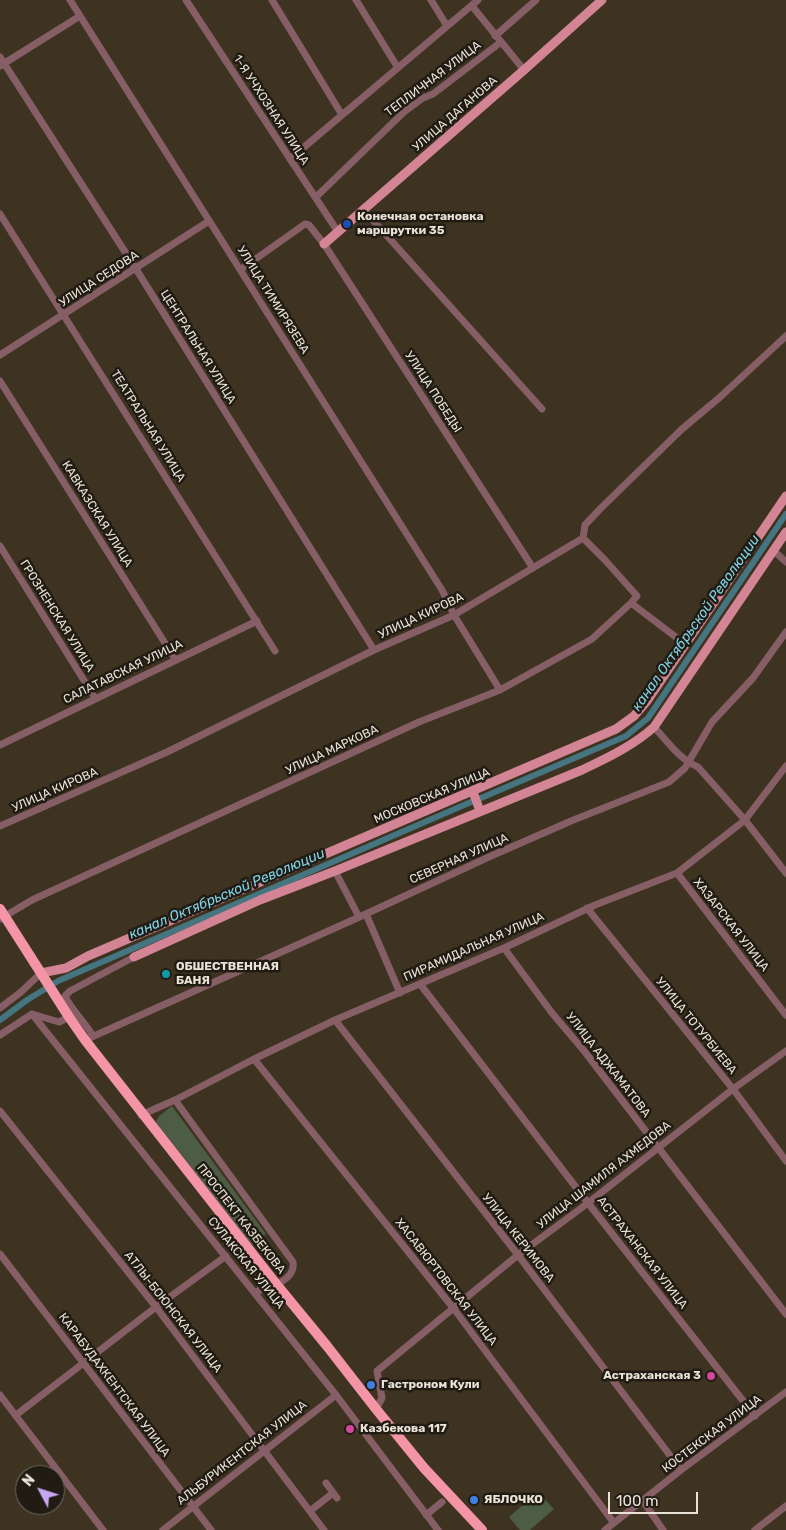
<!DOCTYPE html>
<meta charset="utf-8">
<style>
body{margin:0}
#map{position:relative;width:786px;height:1530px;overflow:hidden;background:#3e3320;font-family:Rubik,sans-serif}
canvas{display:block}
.north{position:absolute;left:15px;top:1465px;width:50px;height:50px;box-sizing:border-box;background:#201b13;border:1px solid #706b61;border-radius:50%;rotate:310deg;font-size:14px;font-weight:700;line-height:20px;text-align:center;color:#e9e2d6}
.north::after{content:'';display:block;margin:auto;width:18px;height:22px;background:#c6a6f0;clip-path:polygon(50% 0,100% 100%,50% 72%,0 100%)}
.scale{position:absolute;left:608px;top:1492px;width:90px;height:22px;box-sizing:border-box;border:2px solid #e9e2d6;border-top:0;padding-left:6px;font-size:15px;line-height:18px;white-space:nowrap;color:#e9e2d6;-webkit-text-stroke:4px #201b13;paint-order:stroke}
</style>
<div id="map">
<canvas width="786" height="1530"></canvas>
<div class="north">N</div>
<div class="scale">100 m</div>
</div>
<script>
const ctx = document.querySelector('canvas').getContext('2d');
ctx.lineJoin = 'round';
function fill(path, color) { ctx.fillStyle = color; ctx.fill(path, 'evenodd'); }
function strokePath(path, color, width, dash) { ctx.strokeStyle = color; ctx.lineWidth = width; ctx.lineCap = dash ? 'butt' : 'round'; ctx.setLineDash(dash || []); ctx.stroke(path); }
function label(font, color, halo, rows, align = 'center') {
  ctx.font = font + ' Rubik,sans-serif'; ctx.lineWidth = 5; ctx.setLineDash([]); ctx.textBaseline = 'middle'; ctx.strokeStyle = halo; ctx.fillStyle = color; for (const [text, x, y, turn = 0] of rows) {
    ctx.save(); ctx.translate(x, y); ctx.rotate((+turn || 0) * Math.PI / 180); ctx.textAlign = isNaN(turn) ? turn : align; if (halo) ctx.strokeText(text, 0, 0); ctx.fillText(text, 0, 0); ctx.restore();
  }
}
const green = new Path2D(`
 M172 1106 266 1234 252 1245 156 1122 159 1116Z
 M538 1492 554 1509 530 1530H520L509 1517Z`);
const canal = new Path2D(`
 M481 798 626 736 648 718 786 514
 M0 1020 27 1000 58 981 471 802`);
const minor = new Path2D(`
 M70 0 442 590 454 615 500 690
 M186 0 338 232
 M272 0 342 115
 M356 0 398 68
 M431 0 447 26
 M472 6 524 70
 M495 36 536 0
 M0 57 136 269 374 650
 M0 66 80 16
 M290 159 478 0
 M316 197 404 112 423 98 433 94 501 42
 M363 209 542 409
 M0 214 275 651
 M240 270 305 224 309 225 324 244 533 568
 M0 355 209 221
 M0 381 175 659
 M0 546 95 698
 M773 550 786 562
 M631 603 685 644
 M654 727C668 742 679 759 698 767L745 820 786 873
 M0 745 257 621
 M0 826 167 752 374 650 454 615 583 538 585 525 601 508 682 429 719 398 786 336
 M335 871 359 917
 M677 873 786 1015
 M587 908 733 1089 786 1161
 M366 914 400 993
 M0 919 32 900 419 722 500 690 592 639 631 603 637 596 605 560 583 538
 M504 948 552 1013 585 1052 786 1314
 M420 984 588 1203 755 1416
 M0 1008 21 992 41 973
 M32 1014 336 1395 438 1530
 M335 1020 518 1255 681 1470
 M0 1035 32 1014 59 1022 69 1017
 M93 1036C85 1022 72 1011 65 996L70 991 134 957
 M85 1040 355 919 491 856 571 821 669 782 685 768 712 722 753 678 786 632
 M254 1059 454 1309 614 1523
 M175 1100 293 1262C296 1281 269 1287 255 1292
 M0 1111 156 1307 324 1530
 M141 1115 175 1100 254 1059 335 1020 504 948 595 905 677 873 745 820 786 766
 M0 1254 211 1530
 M0 1395 103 1530
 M376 1409 382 1398 377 1371 518 1255 588 1203 733 1089 786 1051
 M16 1415 156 1307 226 1256
 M326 1483 337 1498
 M643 1501 663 1530
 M310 1511 333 1493
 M426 1515 442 1502
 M163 1530 336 1395
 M605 1530 681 1470 786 1392
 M755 1530 786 1506`);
const major = new Path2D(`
 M324 244 524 70 602 0
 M473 792 480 811
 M134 957 260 900 335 871 582 770C607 758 633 746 654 727L786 532
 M41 973 66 968 88 956 616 729 634 716 647 701 786 496`);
const highway = new Path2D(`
 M0 909 69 1017 85 1040 277 1285 327 1346 376 1409 424 1468 482 1530`);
const markers = [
 [347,224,5,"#1a4fb4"],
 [166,974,5,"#0f9aa8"],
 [711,1376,5,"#d1479c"],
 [371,1385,5,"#3f7fe0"],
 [350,1429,5,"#d1479c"],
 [474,1500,5,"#3f7fe0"]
];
const streetNames = [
 ["ТЕПЛИЧНАЯ УЛИЦА",433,79,-37],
 ["1-Я УЧХОЗНАЯ УЛИЦА",271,110,57],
 ["УЛИЦА ДАГАНОВА",455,114,-41],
 ["УЛИЦА СЕДОВА",99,279,-33],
 ["УЛИЦА ТИМИРЯЗЕВА",273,300,58],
 ["ЦЕНТРАЛЬНАЯ УЛИЦА",198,347,58],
 ["УЛИЦА ПОБЕДЫ",433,392,57],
 ["ТЕАТРАЛЬНАЯ УЛИЦА",148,426,58],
 ["КАВКАЗСКАЯ УЛИЦА",97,514,58],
 ["ГРОЗНЕНСКАЯ УЛИЦА",57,616,58],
 ["УЛИЦА КИРОВА",421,616,-25],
 ["САЛАТАВСКАЯ УЛИЦА",123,672,-26],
 ["УЛИЦА МАРКОВА",332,750,-25],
 ["УЛИЦА КИРОВА",55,790,-24],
 ["МОСКОВСКАЯ УЛИЦА",432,796,-23],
 ["СЕВЕРНАЯ УЛИЦА",459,859,-24],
 ["ХАЗАРСКАЯ УЛИЦА",731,925,52],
 ["ПИРАМИДАЛЬНАЯ УЛИЦА",474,947,-24],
 ["УЛИЦА ТОТУРБИЕВА",696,1026,51],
 ["УЛИЦА АДЖАМАТОВА",608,1065,52],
 ["УЛИЦА ШАМИЛЯ АХМЕДОВА",604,1175,-38],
 ["ПРОСПЕКТ КАЗБЕКОВА",241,1219,52],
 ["УЛИЦА КЕРИМОВА",518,1238,52],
 ["АСТРАХАНСКАЯ УЛИЦА",642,1253,52],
 ["СУЛАКСКАЯ УЛИЦА",246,1263,51],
 ["ХАСАВЮРТОВСКАЯ УЛИЦА",446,1282,52],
 ["АТЛЫ-БОЮНСКАЯ УЛИЦА",173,1312,52],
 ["КАРАБУДАХКЕНТСКАЯ УЛИЦА",114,1385,53],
 ["КОСТЕКСКАЯ УЛИЦА",712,1434,-37],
 ["АЛЬБУРИКЕНТСКАЯ УЛИЦА",242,1453,-38]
];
const poiNames = [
 ["Конечная остановка",357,217],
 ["маршрутки 35",357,231],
 ["ОБШЕСТВЕННАЯ",176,967],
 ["БАНЯ",176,981],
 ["Астраханская 3",701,1376,"right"],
 ["Гастроном Кули",381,1385],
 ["Казбекова 117",360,1429],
 ["ЯБЛОЧКО",484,1500]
];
const waterNames = [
 ["канал Октябрьской Революции",696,623,-55],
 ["канал Октябрьской Революции",227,894,-23]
];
fill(green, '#4d5c44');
strokePath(canal, '#447581', 6);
strokePath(minor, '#865e65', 7);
strokePath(major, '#d48595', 9);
strokePath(highway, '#f394a7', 10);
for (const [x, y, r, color] of markers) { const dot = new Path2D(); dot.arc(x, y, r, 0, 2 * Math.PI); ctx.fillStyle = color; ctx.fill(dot); strokePath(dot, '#201b13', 2); }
label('12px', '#e9e2d6', '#201b13', streetNames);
label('bold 12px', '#e9e2d6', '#201b13', poiNames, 'left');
label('italic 14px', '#80d4e8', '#201b13', waterNames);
</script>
